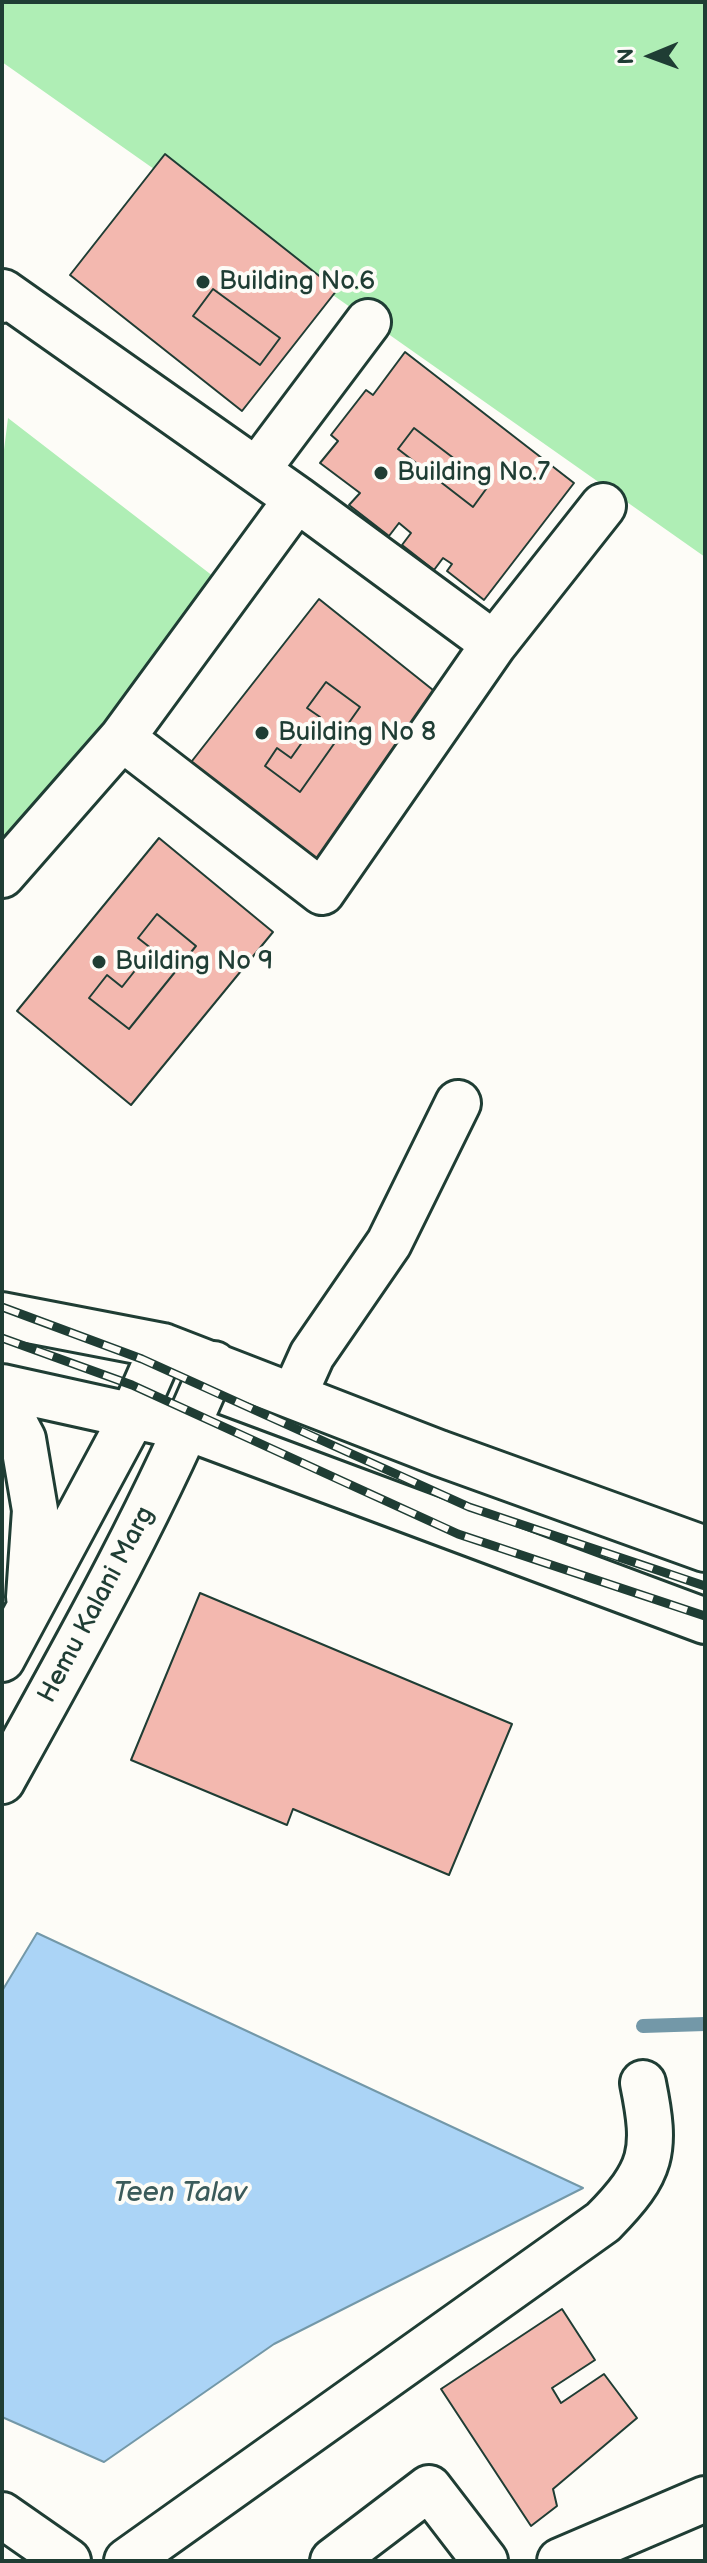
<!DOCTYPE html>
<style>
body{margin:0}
#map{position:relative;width:707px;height:2563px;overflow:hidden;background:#fdfcf7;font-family:"Balsamiq Sans",sans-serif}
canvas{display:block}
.frame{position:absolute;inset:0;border:4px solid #1f3d34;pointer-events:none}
.north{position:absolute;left:611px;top:16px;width:80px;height:80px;-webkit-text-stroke:6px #fdfcf7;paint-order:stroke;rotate:269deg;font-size:22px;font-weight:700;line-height:32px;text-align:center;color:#1f3d34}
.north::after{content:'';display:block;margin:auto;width:28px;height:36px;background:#1f3d34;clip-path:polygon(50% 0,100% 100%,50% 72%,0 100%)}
</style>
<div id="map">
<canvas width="707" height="2563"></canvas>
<div class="frame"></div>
<div class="north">N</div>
</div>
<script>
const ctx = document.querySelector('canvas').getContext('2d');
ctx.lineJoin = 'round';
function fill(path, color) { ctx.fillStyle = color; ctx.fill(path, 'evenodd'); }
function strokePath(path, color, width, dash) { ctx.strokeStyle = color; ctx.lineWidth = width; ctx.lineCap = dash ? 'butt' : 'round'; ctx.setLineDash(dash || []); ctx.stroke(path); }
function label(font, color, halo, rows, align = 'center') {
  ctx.font = font + ' "Balsamiq Sans",sans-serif'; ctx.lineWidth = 8; ctx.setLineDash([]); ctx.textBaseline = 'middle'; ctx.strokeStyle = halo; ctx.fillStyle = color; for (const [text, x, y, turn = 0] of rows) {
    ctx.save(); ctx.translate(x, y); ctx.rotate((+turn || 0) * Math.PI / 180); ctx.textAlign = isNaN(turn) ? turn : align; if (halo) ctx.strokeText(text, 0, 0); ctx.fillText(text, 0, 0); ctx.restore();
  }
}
const green = new Path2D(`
 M2 2H705V557L2 62Z
 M8 418 231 590 2 892V466Z`);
const water = new Path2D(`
 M37 1933 583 2188 274 2344 104 2462 2 2417V1991Z`);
const stream = new Path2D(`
 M643 2026 705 2024`);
const building = new Path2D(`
 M165 154 337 290 242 411 70 275ZM213 289 280 338 260 365 193 316Z
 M213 289 280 338 260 365 193 316Z
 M405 352 574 483 484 600 447 571 452 564 443 558 434 570 402 545 411 533 399 523 389 536 349 505 360 493 320 463 338 441 331 435 366 390 373 395ZM414 428 489 485 473 507 398 449Z
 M414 428 489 485 473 507 398 449Z
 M319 599 443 698 305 874 181 775ZM326 682 360 707 300 792 265 766 277 748 291 758 320 717 307 708Z
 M326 682 360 707 300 792 265 766 277 748 291 758 320 717 307 708Z
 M159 838 273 932 131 1105 17 1011ZM157 914 196 946 129 1029 89 998 107 975 122 987 152 949 138 938Z
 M157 914 196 946 129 1029 89 998 107 975 122 987 152 949 138 938Z
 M200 1593 512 1724 449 1875 293 1809 287 1825 131 1760Z
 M562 2309 595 2360 552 2388 561 2403 604 2374 637 2418 553 2489 557 2506 531 2526 441 2389Z`);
const minor = new Path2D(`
 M2 300 3 292 297 499 122 738 2 875
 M257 470 368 322
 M297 499 494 644
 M122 738 322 892 494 644 603 506
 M294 1395 312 1355 389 1243 458 1103
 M2 2515 68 2561
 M127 2561 603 2222C653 2171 657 2152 643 2083
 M333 2561 429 2488 485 2561
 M560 2561 705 2499`);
const major = new Path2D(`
 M2 1315 163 1346 439 1453 705 1549
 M2 1387 188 1428 705 1621
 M2 1399 23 1439 35 1510 29 1597
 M2 1659 131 1419 163 1346
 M2 1781C78 1644 154 1509 214 1364`);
const rail = new Path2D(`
 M2 1307 142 1359 469 1507 705 1586
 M2 1338 132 1385 458 1534 705 1616`);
const markers = [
 [203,282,8,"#1f3d34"],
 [381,473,8,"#1f3d34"],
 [262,733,8,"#1f3d34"],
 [99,962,8,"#1f3d34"]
];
const poiNames = [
 ["Building No.6",219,282],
 ["Building No.7",397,473],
 ["Building No 8",278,733],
 ["Building No 9",115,962]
];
const streetNames = [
 ["Hemu Kalani Marg",97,1605,-62]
];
const waterNames = [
 ["Teen Talav",180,2194]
];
fill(green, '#afeeb5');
fill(water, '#abd4f6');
strokePath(water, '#7398a8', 2);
strokePath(stream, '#7398a8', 14);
fill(building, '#f3b8af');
strokePath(building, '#1f3d34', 2);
strokePath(minor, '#1f3d34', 50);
strokePath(major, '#1f3d34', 50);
strokePath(minor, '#fdfcf7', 44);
strokePath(major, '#fdfcf7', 44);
strokePath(rail, '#1f3d34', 9);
strokePath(rail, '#fdfcf7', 6, [18]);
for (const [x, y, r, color] of markers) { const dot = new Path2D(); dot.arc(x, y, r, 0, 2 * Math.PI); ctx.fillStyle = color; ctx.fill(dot); strokePath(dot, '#fdfcf7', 3); }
label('26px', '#1f3d34', '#fdfcf7', poiNames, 'left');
label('26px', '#1f3d34', '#fdfcf7', streetNames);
label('italic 28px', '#3b5b5b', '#fdfcf7', waterNames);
</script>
